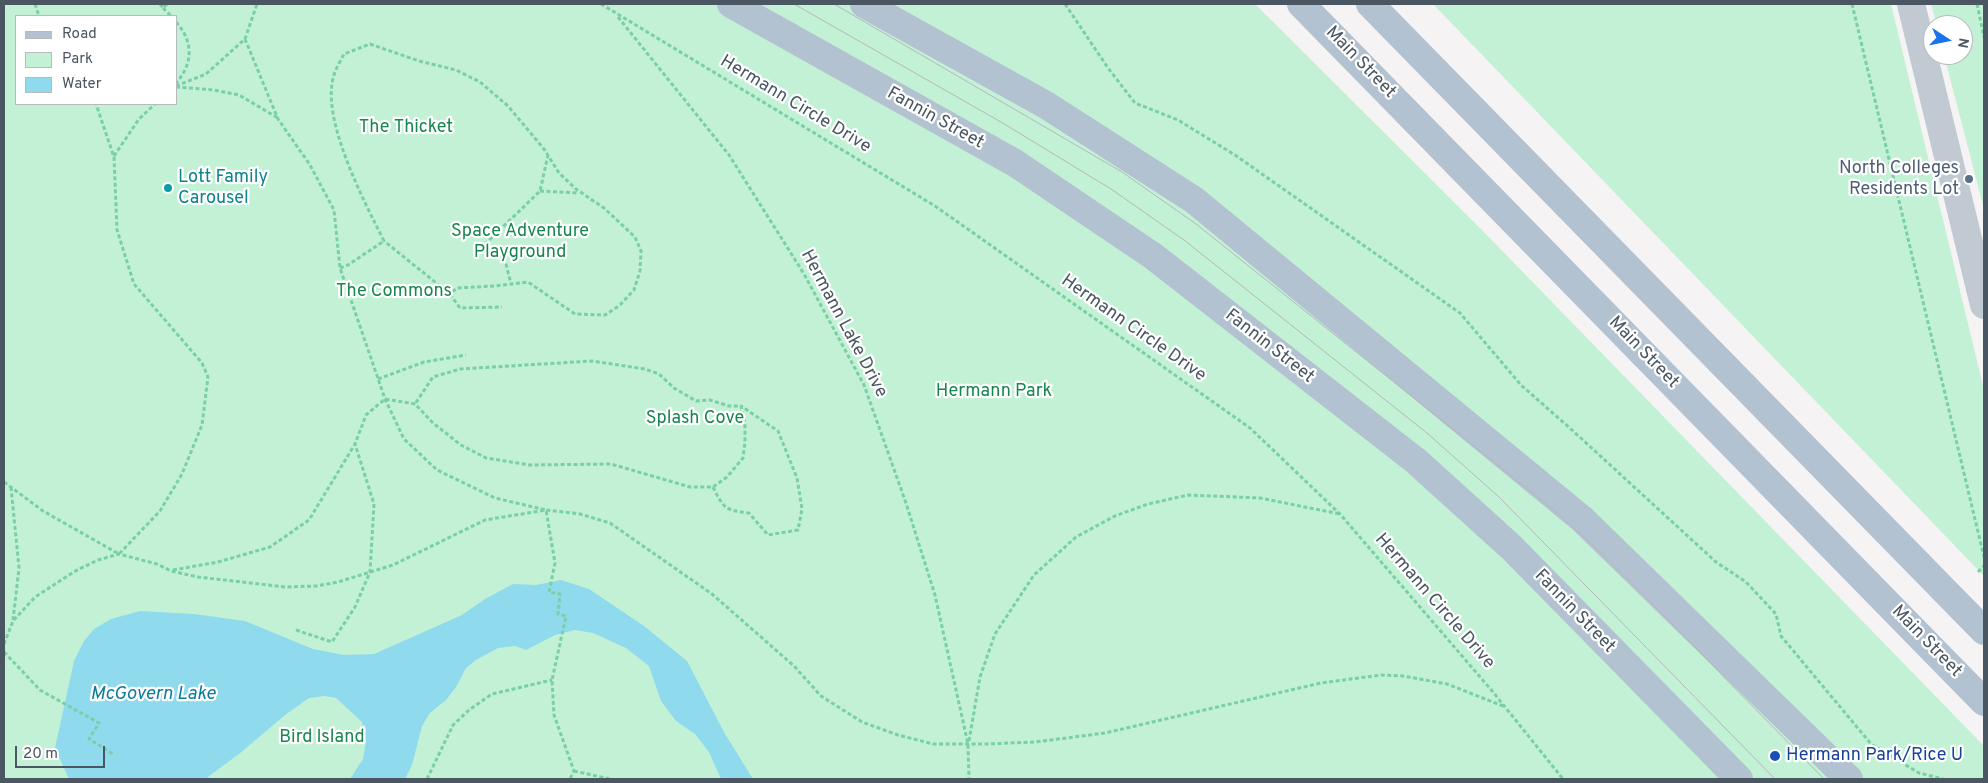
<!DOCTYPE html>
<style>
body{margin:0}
#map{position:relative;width:1988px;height:783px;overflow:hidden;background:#f5f3f3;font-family:Overpass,sans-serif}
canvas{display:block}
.frame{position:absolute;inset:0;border:5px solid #4a5661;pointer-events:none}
.legend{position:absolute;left:15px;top:15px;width:162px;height:90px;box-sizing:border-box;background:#fff;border:1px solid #b7bbc0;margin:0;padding:6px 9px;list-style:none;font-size:15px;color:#4a5661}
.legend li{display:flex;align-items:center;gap:10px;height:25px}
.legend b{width:25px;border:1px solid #b7bbc0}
.north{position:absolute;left:1923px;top:15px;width:50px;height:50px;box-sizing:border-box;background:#fff;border:1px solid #b7bbc0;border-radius:50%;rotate:101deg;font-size:14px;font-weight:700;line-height:20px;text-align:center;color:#4a5661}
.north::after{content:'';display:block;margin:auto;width:18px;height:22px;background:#1a73e8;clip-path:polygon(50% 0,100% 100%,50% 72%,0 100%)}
.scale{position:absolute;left:15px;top:746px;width:90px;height:22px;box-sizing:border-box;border:2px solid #4a5661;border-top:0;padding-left:6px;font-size:15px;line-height:18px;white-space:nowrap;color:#4a5661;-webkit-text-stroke:4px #fff;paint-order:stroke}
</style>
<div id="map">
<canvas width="1988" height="783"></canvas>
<div class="frame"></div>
<ul class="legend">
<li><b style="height:6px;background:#b3c2d1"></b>Road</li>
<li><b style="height:14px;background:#c3f1d5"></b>Park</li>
<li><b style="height:14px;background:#90daee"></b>Water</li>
</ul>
<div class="north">N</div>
<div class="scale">20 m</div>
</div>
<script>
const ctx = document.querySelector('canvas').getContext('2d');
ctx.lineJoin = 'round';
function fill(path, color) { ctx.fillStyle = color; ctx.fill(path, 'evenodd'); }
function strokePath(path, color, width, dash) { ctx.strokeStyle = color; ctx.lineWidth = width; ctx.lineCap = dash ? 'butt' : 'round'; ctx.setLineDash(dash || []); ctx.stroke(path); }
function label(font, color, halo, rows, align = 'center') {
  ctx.font = font + ' Overpass,sans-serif'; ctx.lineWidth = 4.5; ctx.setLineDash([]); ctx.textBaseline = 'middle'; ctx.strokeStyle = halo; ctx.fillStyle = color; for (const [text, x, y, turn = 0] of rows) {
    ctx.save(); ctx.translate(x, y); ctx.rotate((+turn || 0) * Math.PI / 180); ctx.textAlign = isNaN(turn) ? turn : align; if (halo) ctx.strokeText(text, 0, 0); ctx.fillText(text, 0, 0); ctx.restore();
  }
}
const green = new Path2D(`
 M4 4H1255L1480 228 1984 746V779H4ZM16 16H176V104H16Z
 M1433 4H1891L1984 390V576Z
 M1931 4H1984V209L1944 55H1963V25H1937Z`);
const water = new Path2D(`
 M561 580 589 589 644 626 687 661 725 734 753 779H721L709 752 695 734 676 721 661 701 649 666 626 648 593 633 575 630 555 635 526 650 515 646 498 648 476 660 466 668 456 687 446 700 430 713 422 726 412 765 405 779H350L363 759 366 741 362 722 336 698 325 696 309 698 285 715 239 754 209 776 207 779H69L55 748 74 661 84 641 94 629 111 619 140 611 194 614 245 621 313 649 344 655 374 654 462 615 485 599 513 584 536 585Z`);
const path = new Path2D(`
 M35 4 39 16
 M160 4 163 8 167 4
 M601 4 935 206 1250 428 1340 514 1493 692 1563 779
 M1065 4 1108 68 1135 103 1178 120 1235 155 1460 313 1521 385 1572 430 1716 562 1746 582 1776 614 1781 636 1871 744 1919 773 1943 779
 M1852 4 1984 557
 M1977 4 1984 37
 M163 8 171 16
 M618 17 729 155 804 274 864 385 906 503 935 595 968 744 969 779
 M176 22C194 42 193 64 176 83
 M245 39 278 119 310 165 334 210 340 268 385 399 404 439 437 470 495 498 546 510 555 563 549 592 560 594 558 614 566 616 552 680 554 715 574 771 570 779
 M176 86 206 74 245 39 257 4
 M176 87 214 90 239 95 278 118
 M114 156 139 119 155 104
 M540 191 579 193
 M480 249 540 191 548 155
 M481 249 497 250 506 264 511 284
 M340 268 348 265 384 241C364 201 320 118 334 75 336 68 341 60 344 54L370 44 419 61 456 70 480 82 508 106 544 149 559 173 576 189 604 208 635 237 641 251 640 271 634 290 619 306 605 315 575 314 528 282 494 286 457 288 450 294 384 241
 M450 294 460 308 502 307
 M378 379 424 362 466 355
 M4 482 43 511 119 554 160 511 182 474 202 425 208 377 202 363 134 284 117 230 114 157 96 104
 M11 487 19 568 13 620
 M713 487C724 509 725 510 749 513L768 535 798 530 802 509 797 478 778 431 741 406
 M173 570 218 562 270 547 309 520 355 444 366 415 385 399 415 404 433 423 461 445 486 458 530 465 611 464 690 487H713L727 477 743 458 745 442V423L741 406H729L710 400 696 401 674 388 659 374 645 369 592 361 460 369 433 377 415 404
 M1978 572 1984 566
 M296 630 332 642 355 607 370 572 374 504 355 444
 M4 644 13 621 35 597 77 570 98 560 119 554 157 564 171 571 198 577 285 587 316 586 338 582 393 565 485 520 546 510 580 514 610 523 712 594 794 666 821 696 862 722 898 735 933 744H987L1035 742 1105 733 1321 683 1381 675 1403 676 1447 684 1503 706
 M4 652 40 690 99 723 89 739 113 754
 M969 741 980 677 995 634 1034 575 1076 537 1115 516 1148 504 1188 495 1260 498 1340 514
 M574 771 610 779
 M427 779 453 725 469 710 492 694 552 680`);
const minor = new Path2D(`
 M1911 4 1984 305`);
const major = new Path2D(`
 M731 4 1015 163 1153 256 1416 461 1511 547 1739 779
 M864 4 1046 105 1194 200 1582 519 1849 779
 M1301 4 1984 702
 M1370 4 1984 631`);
const tram = new Path2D(`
 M794 4 1001 122 1111 189 1184 240 1427 433 1499 497 1775 779
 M834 4 1122 172 1196 224 1554 510 1607 558 1824 779`);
const markers = [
 [1969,179,5,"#5c6f8a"],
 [168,188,5,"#0f9aa8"],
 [1775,756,6,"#1a4fb4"]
];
const streetNames = [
 ["Main Street",1360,63,46],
 ["Hermann Circle Drive",795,105,31],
 ["Fannin Street",935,119,29],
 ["Hermann Lake Drive",843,324,62],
 ["Hermann Circle Drive",1133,329,35],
 ["Fannin Street",1269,347,38],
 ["Main Street",1643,353,46],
 ["Hermann Circle Drive",1434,602,49],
 ["Fannin Street",1574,612,46],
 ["Main Street",1926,642,46]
];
const parkNames = [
 ["The Thicket",406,128],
 ["Space Adventure",520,232],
 ["Playground",520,253],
 ["The Commons",394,292],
 ["Hermann Park",994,392],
 ["Splash Cove",695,419],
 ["Bird Island",322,738]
];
const serviceNames = [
 ["North Colleges",1959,169],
 ["Residents Lot",1959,190]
];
const cultureNames = [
 ["Lott Family",178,178],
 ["Carousel",178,199]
];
const transitNames = [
 ["Hermann Park/Rice U",1786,756]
];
const waterNames = [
 ["McGovern Lake",153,695]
];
fill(green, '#c3f1d5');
fill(water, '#90daee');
strokePath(path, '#7ad0a6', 3, [4, 2.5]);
strokePath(minor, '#c1cad2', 28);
strokePath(major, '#b3c2d1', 28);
strokePath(tram, '#b5b8bd', 1);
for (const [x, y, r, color] of markers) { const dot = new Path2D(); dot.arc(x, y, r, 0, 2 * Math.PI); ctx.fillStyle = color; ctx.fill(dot); strokePath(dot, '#fff', 2); }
label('18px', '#4a5661', '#fff', streetNames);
label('18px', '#17864f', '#fff', parkNames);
label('18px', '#4e5e75', '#fff', serviceNames, 'right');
label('18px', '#0d838f', '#fff', cultureNames, 'left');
label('18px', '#164399', '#fff', transitNames, 'left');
label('italic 19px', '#0c7c9b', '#fff', waterNames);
</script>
